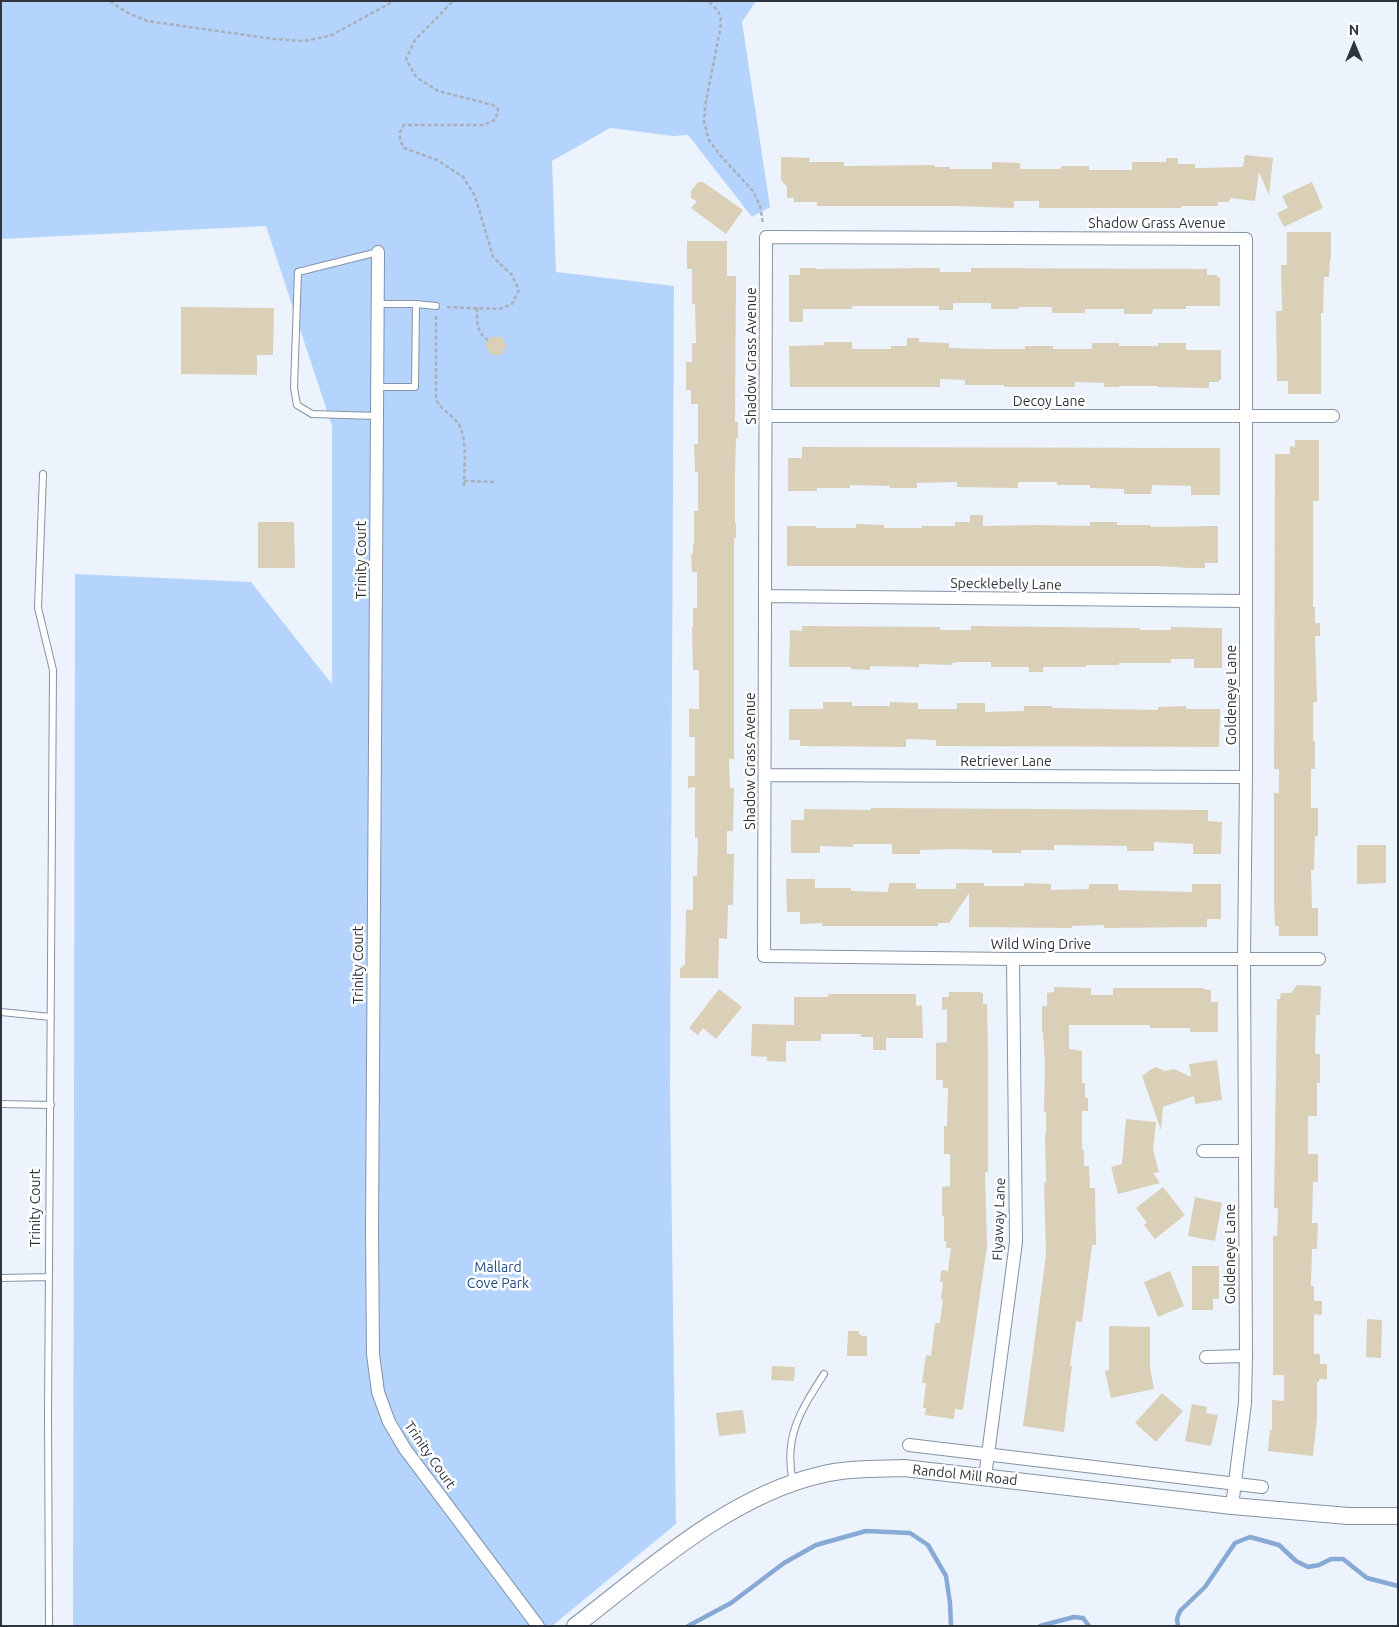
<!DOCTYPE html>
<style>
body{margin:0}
#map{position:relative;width:1399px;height:1627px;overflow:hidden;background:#edf3fc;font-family:Ubuntu,sans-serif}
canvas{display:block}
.frame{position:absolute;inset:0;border:2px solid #2e353d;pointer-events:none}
.north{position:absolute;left:1329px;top:20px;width:50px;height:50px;-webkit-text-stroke:4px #fff;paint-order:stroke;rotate:0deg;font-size:14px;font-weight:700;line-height:20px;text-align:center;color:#2e353d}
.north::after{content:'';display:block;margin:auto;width:18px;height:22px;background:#2e353d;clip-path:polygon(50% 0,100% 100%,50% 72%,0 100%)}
</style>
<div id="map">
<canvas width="1399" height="1627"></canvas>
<div class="frame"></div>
<div class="north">N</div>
</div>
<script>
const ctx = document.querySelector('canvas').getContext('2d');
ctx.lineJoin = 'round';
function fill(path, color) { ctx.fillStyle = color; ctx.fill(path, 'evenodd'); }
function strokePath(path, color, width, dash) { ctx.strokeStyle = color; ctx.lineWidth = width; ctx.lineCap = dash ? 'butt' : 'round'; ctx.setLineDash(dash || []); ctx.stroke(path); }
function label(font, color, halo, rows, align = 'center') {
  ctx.font = font + ' Ubuntu,sans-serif'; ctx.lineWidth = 5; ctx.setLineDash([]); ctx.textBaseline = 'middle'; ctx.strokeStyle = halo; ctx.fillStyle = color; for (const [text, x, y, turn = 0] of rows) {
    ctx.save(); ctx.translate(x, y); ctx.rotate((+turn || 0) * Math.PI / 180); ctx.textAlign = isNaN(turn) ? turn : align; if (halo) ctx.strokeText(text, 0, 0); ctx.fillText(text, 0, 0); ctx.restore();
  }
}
const green = new Path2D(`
 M1 1H756L742 22 770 207 752 217 688 135 673 136 610 128 552 161 556 272 674 286 670 1089 676 1524 552 1626H73L75 574 251 582 332 684V426L266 226 1 239Z`);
const stream = new Path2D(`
 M688 1626 731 1603 784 1563 816 1545 866 1531 910 1533 928 1545 946 1576 950 1603 951 1626
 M1040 1626 1074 1617 1083 1618 1089 1626
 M1178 1626 1177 1619 1180 1611 1205 1587 1235 1543 1250 1537 1279 1545 1296 1561 1308 1567 1319 1565 1331 1559H1343L1367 1578 1398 1586`);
const building = new Path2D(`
 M1245 155 1273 158 1269 195 1259 172 1255 201 1231 198 1228 202H1218V206H1181V208H1039V201H1014V208L956 206H817V202H794V198H787V187L781 180V157L810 158 809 162H844V166L935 165V167H950V169H992V162L1020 163V169H1061V166H1089V170H1132V162H1166V158H1178V164H1195V168L1243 167Z
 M698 182H703L743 210 726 234 691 208 697 201 691 198V191Z
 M1312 182 1323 208 1284 227 1277 213 1288 208 1282 196Z
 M1287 232H1331V260H1330L1329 277H1324L1323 313H1321V394H1288V381H1277L1276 311H1282L1281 265H1287Z
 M687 241H727V276H736L735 422H738V438H736L735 472V523H736V538H734V759H729L730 788H734L733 831H727V854H734L733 905H728L727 939 719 938 718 978H680V968L685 964 686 910H693V876H697L698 838H695V787L688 788V776H695V737H689V709H699V670H693L692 627H693V608H697V572H692L691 554H693V544H694V511H698V472H695L694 444H698V404H691V390H686V362H692V343H696L695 304H692V269H687Z
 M800 268H816V269L940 268V272H971V268L1207 269V275H1217V277H1220V306H1186V309H1153L1152 314H1124V309H1085V313H1052V307H1019V309H991V303H953V310H939V306H852V309H803V322H789V275H800Z
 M181 307 274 308 273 355H257V375L181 374Z
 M491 337H501L507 346 501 355H491L485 345Z
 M907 338H919V342L949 343V348L987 349H1025V346H1053V349H1092V343H1119V346H1158V343H1186V350H1221V380H1219V382H1209V388L1158 387V386H1119V387H1104V383L1075 382V387H1004V385H965V380L940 379V387H790L789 346 824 345V342H852V349H891V346H907Z
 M1295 440H1319V501H1313V607H1315V623H1320V636H1315L1317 702H1313V741H1315V769H1311V808H1318V836H1315L1314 870H1311L1312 908H1318V936H1279V926H1275L1274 903V793H1279V769H1274L1275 454H1290V446L1295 447Z
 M802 447 1220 448V495H1191V486L1152 485 1151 494H1124V489L1090 488V485H1057V482H1018V488L957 487V482L917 483V488H890V486L850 485V488H817V491H788V458H802Z
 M970 515H983V526L1039 525 1090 526V522H1117V525H1151V527L1218 526V563H1205V568H1190L1157 566H787V526H816V528H856V524L884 525V528H922V526H955V522H970Z
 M258 522H294L295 568H258Z
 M802 626 940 627V630H971V626L1140 628V630H1171V627L1222 628V668H1194V659H1171V663H1119V665H1086V667H1043V672H1029V667H991V662H958L952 663V665L919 664V667L870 666V670L851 669V667H789L790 630 802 631Z
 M823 702H852V706H890V702L918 703V709H957V703H985V712L1024 711V706H1052V708L1158 710V707L1186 706V709H1220L1219 747 936 746V740L906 739V747L800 746V740H789V709H823Z
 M871 808 1208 810V821L1222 822 1221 854H1193V844L1154 842V851H1127V846L1054 845V850H1021V853H992V850L953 849 920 850V854H892V844H853V847L820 846V853H791V820H804V809L871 810Z
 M1357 845H1386V883L1357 884Z
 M786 879H815V888H851V891L888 892 889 883H916V889H956V883H984V886H1024V883L1051 884V890L1089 889V884H1118V890L1192 892V884H1221V919H1207V927L1104 928V925L1072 926V928L969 927V893L949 923H938V926H822V923L800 924V912H787Z
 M1297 985 1321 986 1320 1015H1316L1315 1054H1320V1083H1317V1116H1308V1154H1318V1182H1313L1312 1223H1318L1317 1249H1312L1311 1286H1314V1301H1322V1315L1314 1314V1354H1320V1364H1327V1379H1319V1382H1317V1418L1313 1456 1268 1451 1270 1430H1272V1400L1284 1401V1375H1273V1236H1277L1278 1208H1274V1203L1277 999H1280L1281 993H1291Z
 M1054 987 1091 988V995H1113V988H1203V989L1211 990V1002H1218V1032H1190V1028H1150V1025H1069V1049L1082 1051V1083H1085V1098H1088V1111H1082V1150H1084V1166H1089L1090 1188H1095L1096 1245H1092L1082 1322 1076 1321 1070 1366H1072L1064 1432 1023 1426 1046 1256 1044 1183H1046L1045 1135 1046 1133V1112H1044L1045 1064 1043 1032H1042V1006H1047V993L1054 992Z
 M719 989 742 1007 716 1039 703 1028 698 1035 689 1028Z
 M949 992H981V993H983V1004H987L988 1053V1172H985L987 1247 963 1410 955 1409 954 1419 925 1415 926 1408H923L926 1383H922L926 1355 931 1356 935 1323H940L943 1300 941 1299 943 1282H940L941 1270 948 1271 951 1248H946V1241H944V1216H942V1187L950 1186V1154H944V1126H947L948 1088H943V1080H936V1043L947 1042V1009L942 1010V997H949Z
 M828 994H916V1006L922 1005 923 1038H886V1050H873V1037H861V1034H821V1041H786V1062L767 1061V1057L751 1056 752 1024 794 1025V997H828Z
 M1217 1060 1222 1100 1195 1104 1194 1096 1163 1107 1161 1130 1142 1076 1150 1070 1156 1067 1165 1071 1174 1069 1191 1077 1189 1064Z
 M1126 1119 1156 1122 1153 1150 1159 1172 1153 1173 1160 1183 1118 1194 1111 1167 1122 1164Z
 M1163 1187 1185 1215 1155 1239 1144 1225 1147 1223 1136 1208Z
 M1195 1197 1222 1203 1215 1241 1188 1236Z
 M1192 1266H1219V1299H1213V1310H1192Z
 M1170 1271 1184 1306 1158 1317 1144 1282Z
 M1367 1319 1382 1320 1381 1358 1366 1357Z
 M1109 1326 1150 1327V1367L1154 1389 1111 1398 1105 1371 1109 1370Z
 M848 1331H859V1334H861V1336H867V1356H847Z
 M772 1366 795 1367 794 1381 771 1380Z
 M1162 1393 1183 1411 1156 1442 1135 1423Z
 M1192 1404 1207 1407 1206 1413 1218 1415 1211 1446 1185 1441Z
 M743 1410 746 1433 719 1436 716 1413Z`);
const path = new Path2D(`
 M110 1 126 12 147 21 274 39 303 41 330 36 394 1
 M690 1H708C720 12 722 14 720 30L705 106 704 122 709 140 720 155 753 191 760 206 763 224
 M447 307 499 309 512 304 519 290 512 275 493 257 475 196 463 177 437 160 404 148 400 140V132L404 125H484L496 119 498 109 493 105 438 91 416 77 406 59 415 40 453 1
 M477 308C477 320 476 333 488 340
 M436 316V399C440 409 451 414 457 422 468 434 464 471 464 488
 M464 481 496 482`);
const lane = new Path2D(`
 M416 304 436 306
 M377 387H415L416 304H378
 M377 416 312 414 297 405 294 388 298 272 378 252
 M43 474 38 608 53 670 48 1413 49 1626
 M1 1012 51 1017
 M1 1104 51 1105
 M1 1278 49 1277
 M793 1482C783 1437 801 1410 824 1374`);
const street = new Path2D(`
 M378 252 372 1230 373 1354 378 1392 389 1422 405 1449 538 1626
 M766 416H1333
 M765 596 1246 601
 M765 775 1246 777
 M1203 1151H1245
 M1206 1357 1246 1356
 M909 1445 1262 1487
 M985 1477 1016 1242 1013 959
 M1232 1506 1245 1403 1246 1356 1244 959 1246 777V239L766 237 764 956 1013 959H1319`);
const secondary = new Path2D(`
 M575 1626C648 1570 729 1496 820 1475 848 1468 876 1469 904 1468L1232 1506 1348 1516H1398`);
const streetNames = [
 ["Shadow Grass Avenue",1157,223],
 ["Shadow Grass Avenue",751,356,-90],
 ["Decoy Lane",1049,401],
 ["Trinity Court",361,560,-90],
 ["Specklebelly Lane",1006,584,1],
 ["Goldeneye Lane",1231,695,-90],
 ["Shadow Grass Avenue",750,761,-90],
 ["Retriever Lane",1006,761],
 ["Wild Wing Drive",1041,944],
 ["Trinity Court",358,965,-90],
 ["Trinity Court",35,1208,-90],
 ["Flyaway Lane",999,1219,-88],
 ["Goldeneye Lane",1230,1254,-90],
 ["Trinity Court",430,1455,55],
 ["Randol Mill Road",965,1475,6]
];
const parkNames = [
 ["Mallard",498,1267],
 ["Cove Park",498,1283]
];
fill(green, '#b4d4fe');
strokePath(stream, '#87a9d6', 4.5);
fill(building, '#dacfb7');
strokePath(lane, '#8493a7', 8);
strokePath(street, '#8493a7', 14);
strokePath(secondary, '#8493a7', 18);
strokePath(path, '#aab0b9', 2.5, [4, 2.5]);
strokePath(lane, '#fff', 6);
strokePath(street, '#fff', 12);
strokePath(secondary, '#fff', 16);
label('14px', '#2e353d', '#fff', streetNames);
label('14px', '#1f4b83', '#fff', parkNames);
</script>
